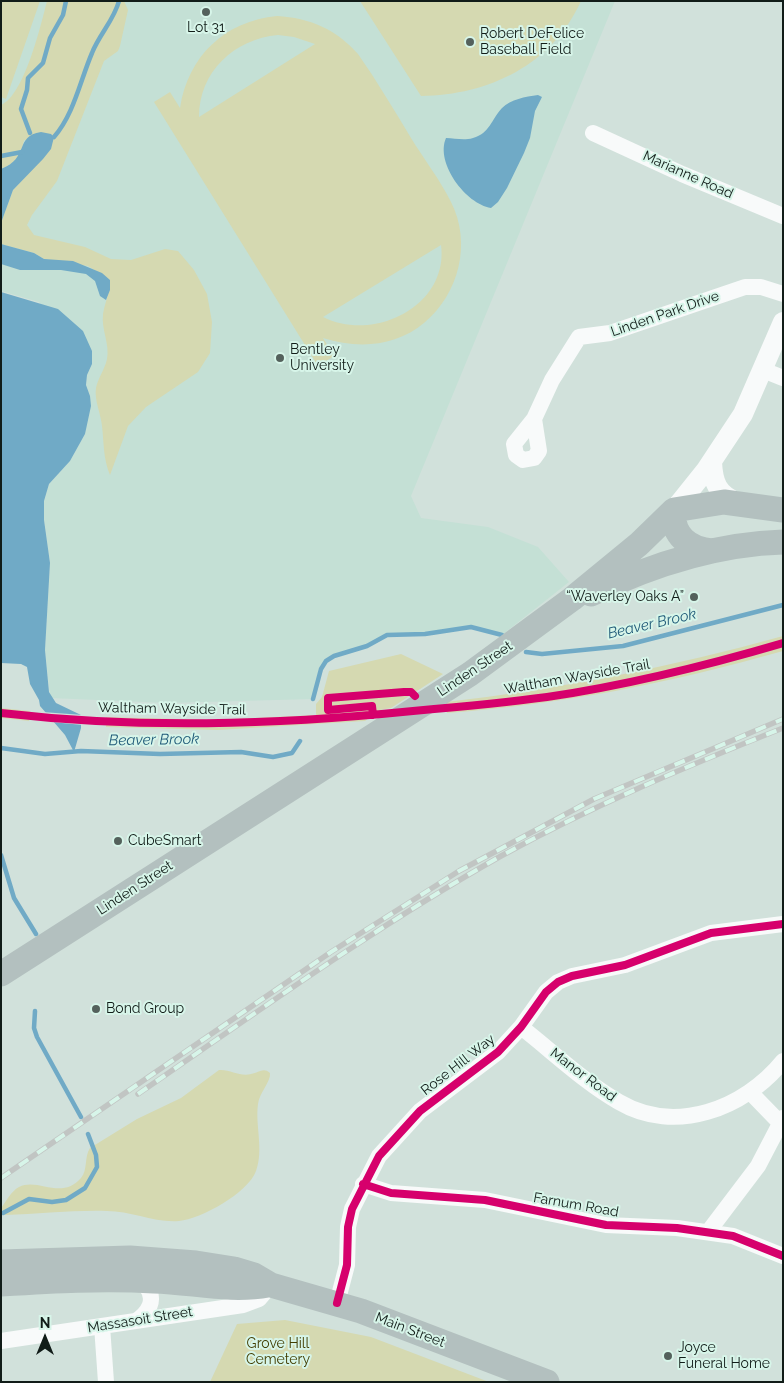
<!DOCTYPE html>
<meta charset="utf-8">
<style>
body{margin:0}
#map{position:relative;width:784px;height:1383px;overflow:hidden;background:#d1e1db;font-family:Raleway,sans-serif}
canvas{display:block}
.frame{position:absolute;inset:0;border:2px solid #111c18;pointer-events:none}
.north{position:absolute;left:20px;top:1313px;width:50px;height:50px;-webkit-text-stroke:4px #d7f5e9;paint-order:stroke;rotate:0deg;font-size:14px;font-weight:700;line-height:20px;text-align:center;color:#111c18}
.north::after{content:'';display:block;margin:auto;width:18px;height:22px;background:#111c18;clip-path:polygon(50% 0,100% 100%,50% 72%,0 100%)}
</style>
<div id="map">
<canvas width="784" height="1383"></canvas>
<div class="frame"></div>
<div class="north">N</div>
</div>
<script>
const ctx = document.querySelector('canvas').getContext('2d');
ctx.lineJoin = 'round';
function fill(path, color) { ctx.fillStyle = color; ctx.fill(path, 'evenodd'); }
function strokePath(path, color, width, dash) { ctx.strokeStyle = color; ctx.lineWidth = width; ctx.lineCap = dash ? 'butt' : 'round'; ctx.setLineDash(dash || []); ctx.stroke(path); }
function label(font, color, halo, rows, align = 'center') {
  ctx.font = font + ' Raleway,sans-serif'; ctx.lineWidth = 4; ctx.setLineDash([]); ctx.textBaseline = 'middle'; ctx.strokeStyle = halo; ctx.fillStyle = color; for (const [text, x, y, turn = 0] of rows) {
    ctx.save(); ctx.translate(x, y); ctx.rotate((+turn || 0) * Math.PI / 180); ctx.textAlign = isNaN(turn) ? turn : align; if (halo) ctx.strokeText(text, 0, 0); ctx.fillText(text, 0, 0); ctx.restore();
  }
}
const built = new Path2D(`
 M1 1H615L411 496 421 518 488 527 538 547 569 582 502 635 471 627 425 634H392L382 637 367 646 329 658 321 669 313 699 167 703 50 698 45 650 50 563 44 520V501L49 484 70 461 85 434 90 396 86 385 87 375 92 364 39 302 1 291Z`);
const green = new Path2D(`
 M1 1H40L6 99 1 97Z
 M47 1H124L128 10 120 46 118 51 104 61 57 181 32 215 27 225 34 235 85 247 111 259 131 260 165 249 178 251 194 270 207 294 212 322 210 353 198 372 146 407 128 426 110 475C103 458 104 443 102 426 101 414 94 400 96 388 98 378 105 369 107 359 110 344 101 329 103 314 105 302 110 292 110 280L88 266 44 259 34 253 1 244V223L13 190 51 149 24 140C21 155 16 163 1 169V105C24 96 41 25 47 1Z
 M360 1H581C552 65 489 95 421 96Z
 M277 16C310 18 336 29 358 54 377 81 394 110 411 138 424 159 440 180 451 202 472 243 459 294 424 323 395 347 358 349 323 338L334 356 318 366 154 102 170 92 180 108C188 56 225 21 277 16ZM278 35 294 37 315 44 199 117C199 72 234 39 278 35ZM441 245C449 305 375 343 323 317Z
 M783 636V651C670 683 564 704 447 713L446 702C560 689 672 667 783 636Z
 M401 654 443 674 391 708 379 710 365 721 218 730 106 727V717L212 720 316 715V704L322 697 329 671Z
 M1 708 30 711 29 721 1 718Z
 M219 1070C230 1069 240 1077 251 1074 259 1073 263 1067 270 1073 271 1082 259 1093 258 1104 255 1126 264 1149 256 1171 248 1193 201 1219 179 1221 155 1223 131 1211 107 1211 73 1210 39 1214 5 1215L1 1208C6 1202 11 1191 19 1187 38 1177 61 1201 81 1178 88 1170 84 1157 90 1148L137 1119 181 1098Z
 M285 1320 371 1337 489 1382H210L237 1324Z`);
const water = new Path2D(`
 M538 95 542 97 535 111 530 138 524 153 507 188 498 202 491 208C466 204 435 163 446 138 455 138 463 141 473 138 490 133 491 120 502 108 511 99 525 97 538 95Z
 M41 132 51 134 54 137 51 149 43 159 13 190 1 223V169C30 158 14 136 41 132Z
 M1 244 34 253 44 259 73 261 102 273 110 280V290L106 300 100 296 95 281 86 274 61 270H20L1 264Z
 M1 292 58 309 83 331 92 351V364L87 375 86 385 90 396 91 406 85 434 70 461 49 484 44 501V520L50 563 45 650 49 692 56 703 81 715V728L74 752 65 735 40 706 39 700 30 684 27 667 21 664 1 663Z`);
const pier = new Path2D(`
 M42 712 83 715V725L51 722Z`);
const stream = new Path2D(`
 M30 133 21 109 27 90 28 78 43 63 50 38 63 15 66 1
 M54 137C74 114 80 81 92 53 99 35 114 20 119 1
 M1 156 22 152
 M526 652 542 654 623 646 783 605
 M313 699 321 669 326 661 334 656 367 646 387 635 425 634 471 627 502 635
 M1 748 45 754 81 751 160 754 241 752 273 757 292 753 300 741
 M1 855 14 898 36 934
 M35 1011 34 1028 37 1037 81 1117
 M3 1213 29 1199 52 1202 66 1200 85 1188 97 1167 96 1155 88 1134`);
const minor = new Path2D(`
 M593 133 682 174 783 216
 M763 370 783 378
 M534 419 552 380 579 337 610 333 745 287H761L783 294
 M534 419 539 451 534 458 523 460 516 455 514 444Z
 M521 1027C553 1052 584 1082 619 1102 675 1135 744 1109 783 1061
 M750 1092 781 1124
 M363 1184 391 1193 485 1200 606 1225 677 1228 733 1236 783 1256
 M708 1232 758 1166 783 1118
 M135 1280 146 1286C157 1300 148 1313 136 1321
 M337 1303 347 1265 348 1227 352 1209 379 1156 420 1111 498 1052 521 1027 546 992 558 982 572 976 625 965 711 933 783 924
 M102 1326 106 1382
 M1 1341 243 1305 259 1299 271 1285`);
const tertiary = new Path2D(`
 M712 462C713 482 717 494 737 502
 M674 510 706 470 743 414 783 322`);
const primary = new Path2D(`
 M674 510C671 535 689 549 712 551
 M591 594C651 565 716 544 783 542
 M1 974 470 674 572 599 639 544 674 510 724 502 783 510
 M1 1262 130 1258 196 1263 234 1269 254 1275 271 1285 361 1311 547 1382
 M1 1284C52 1281 103 1278 154 1281 192 1282 230 1292 268 1285`);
const rail = new Path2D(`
 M138 1094C257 1012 375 927 501 856 592 806 687 766 783 728
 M1 1178 331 952 459 871 594 799 783 719`);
const cycleway = new Path2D(`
 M1 713C140 729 274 725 413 711 458 707 502 703 547 697 627 685 705 666 783 643
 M373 715 372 706 328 710V698L404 692H411L415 696
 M363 1184 391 1193 485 1200 606 1225 677 1228 733 1236 783 1256
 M337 1303 347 1265 348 1227 352 1209 379 1156 420 1111 498 1052 521 1027 546 992 558 982 572 976 625 965 711 933 783 924`);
const markers = [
 [206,12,5,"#54615c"],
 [470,42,5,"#54615c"],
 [280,358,5,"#54615c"],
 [694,597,5,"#54615c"],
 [118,841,5,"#54615c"],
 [96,1009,5,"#54615c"],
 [668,1356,5,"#54615c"]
];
const poiNames = [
 ["Lot 31",206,28,"center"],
 ["Robert DeFelice",480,34],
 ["Baseball Field",480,50],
 ["Bentley",290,350],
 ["University",290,366],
 ["“Waverley Oaks A”",684,597,"right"],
 ["CubeSmart",128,841],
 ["Bond Group",106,1009],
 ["Joyce",678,1348],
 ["Funeral Home",678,1364]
];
const streetNames = [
 ["Marianne Road",688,175,24],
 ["Linden Park Drive",665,314,-19],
 ["Linden Street",475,669,-34],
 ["Waltham Wayside Trail",577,677,-10],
 ["Waltham Wayside Trail",172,709,1],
 ["Linden Street",135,888,-33],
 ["Rose Hill Way",458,1065,-38],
 ["Manor Road",583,1075,37],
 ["Farnum Road",576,1205,10],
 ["Massasoit Street",140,1320,-9],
 ["Main Street",410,1330,21]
];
const parkNames = [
 ["Grove Hill",278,1344],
 ["Cemetery",278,1360]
];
const waterNames = [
 ["Beaver Brook",652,624,-13],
 ["Beaver Brook",154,740,-1]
];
fill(built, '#c4e0d5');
fill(green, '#d5d9b1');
fill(water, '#70aac6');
fill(pier, '#d1e1db');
strokePath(stream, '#70aac6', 4.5);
strokePath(minor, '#f8fafa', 16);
strokePath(tertiary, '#f8fafa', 20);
strokePath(primary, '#b3c0bf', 25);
strokePath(rail, '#c1c5c3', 5.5);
strokePath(rail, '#d7f5e9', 4, [11]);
strokePath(cycleway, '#d6006c', 8);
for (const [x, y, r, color] of markers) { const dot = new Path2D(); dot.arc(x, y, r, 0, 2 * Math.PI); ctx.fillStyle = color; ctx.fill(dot); strokePath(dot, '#d7f5e9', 2); }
label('14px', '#111c18', '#d7f5e9', poiNames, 'left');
label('14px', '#111c18', '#d7f5e9', streetNames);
label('14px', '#423d00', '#d7f5e9', parkNames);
label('italic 15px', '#205a78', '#d7f5e9', waterNames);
</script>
